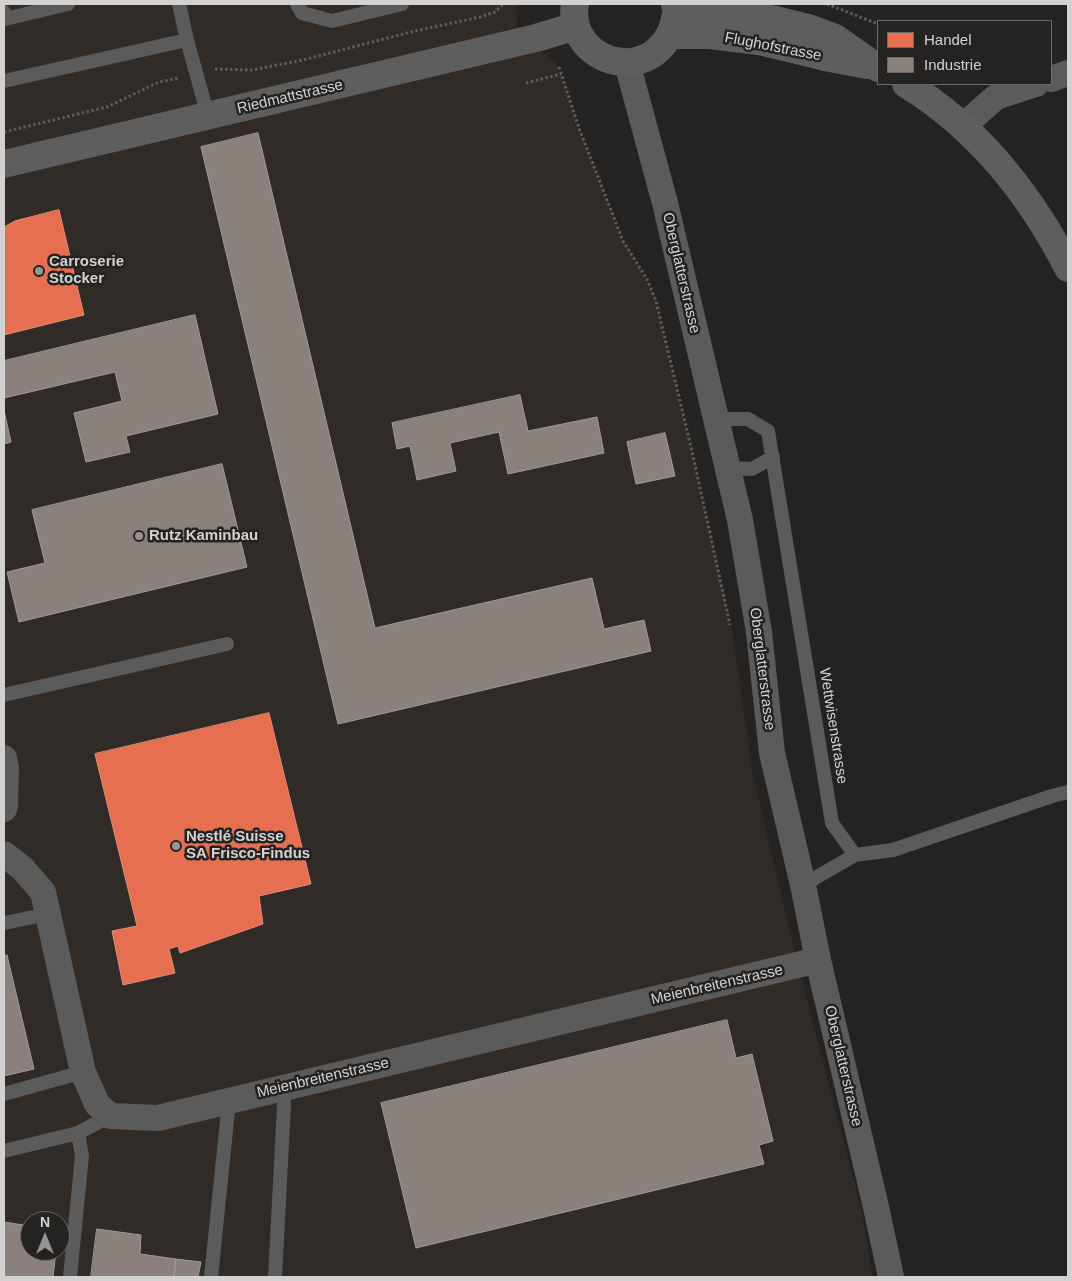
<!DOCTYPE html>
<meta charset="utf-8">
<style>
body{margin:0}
#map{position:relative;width:1072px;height:1281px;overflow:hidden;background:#242322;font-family:Arial,sans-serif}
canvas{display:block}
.frame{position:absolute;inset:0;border:5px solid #d3d2d1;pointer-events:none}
.legend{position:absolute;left:877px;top:20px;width:175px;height:65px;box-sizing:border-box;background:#252321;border:1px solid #6b6967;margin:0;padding:6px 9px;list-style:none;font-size:15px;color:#d3d2d1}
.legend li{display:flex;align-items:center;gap:10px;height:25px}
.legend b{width:25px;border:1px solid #6b6967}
.north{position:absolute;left:20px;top:1211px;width:50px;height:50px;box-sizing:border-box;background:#252321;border:1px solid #6b6967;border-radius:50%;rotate:0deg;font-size:14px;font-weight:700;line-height:20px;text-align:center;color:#d3d2d1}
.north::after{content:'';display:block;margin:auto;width:18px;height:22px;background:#969594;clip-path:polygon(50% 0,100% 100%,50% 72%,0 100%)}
</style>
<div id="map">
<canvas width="1072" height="1281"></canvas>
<div class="frame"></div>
<ul class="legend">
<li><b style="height:14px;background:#e76f51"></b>Handel</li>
<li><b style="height:14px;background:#8a817c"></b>Industrie</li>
</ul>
<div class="north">N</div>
</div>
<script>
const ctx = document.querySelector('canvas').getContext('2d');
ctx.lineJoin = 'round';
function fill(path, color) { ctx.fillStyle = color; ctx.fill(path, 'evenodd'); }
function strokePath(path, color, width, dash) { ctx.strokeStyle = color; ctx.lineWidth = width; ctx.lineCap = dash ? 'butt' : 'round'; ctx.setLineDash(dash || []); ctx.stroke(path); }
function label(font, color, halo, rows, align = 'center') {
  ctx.font = font + ' Arial,sans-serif'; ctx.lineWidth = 5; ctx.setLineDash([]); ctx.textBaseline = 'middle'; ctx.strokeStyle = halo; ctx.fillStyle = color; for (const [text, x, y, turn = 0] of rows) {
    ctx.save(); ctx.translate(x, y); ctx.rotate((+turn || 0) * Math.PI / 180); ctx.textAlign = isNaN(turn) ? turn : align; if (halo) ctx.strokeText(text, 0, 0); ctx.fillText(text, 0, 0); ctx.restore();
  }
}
const built = new Path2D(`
 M4 4H516L517 28 559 67 579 128 623 241 647 279 656 301 692 451 733 635 753 775 798 965 861 1208 873 1277H4ZM30 1221H60V1251H30Z`);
const shops = new Path2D(`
 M59 210 84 315 4 335V227L15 221Z
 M269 713 311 884 259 896 263 924 180 953 178 946 169 949 175 973 123 985 112 931 137 926 95 754Z`);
const industry = new Path2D(`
 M258 133 375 628 592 578 604 629 644 620 651 651 338 724 201 147Z
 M195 315 218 414 126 436 130 452 86 462 74 413 122 401 115 372 4 398V361Z
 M520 395 528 431 597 417 604 453 508 474 499 432 450 443 456 471 417 480 410 446 397 449 392 423Z
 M4 410 11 442 4 444Z
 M665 433 675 476 636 484 627 442Z
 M222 464 247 567 19 622 7 572 45 563 32 510Z
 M7 955 34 1069 4 1076V956Z
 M727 1020 736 1058 752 1054 773 1141 759 1145 764 1164 416 1248 381 1103Z
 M4 1222 30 1226V1251H56L53 1277H4Z
 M97 1229 141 1235 140 1254 176 1259 174 1277H91Z
 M176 1259 201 1262 198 1277H174Z`);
const path = new Path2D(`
 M827 4 878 24
 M559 67 579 128 623 241 647 279 656 301 692 451 730 625
 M215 69 252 70 303 60 411 32 480 17 495 12 503 4
 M526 83 561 74
 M4 132 107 107 159 82 179 78`);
const service = new Path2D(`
 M179 4 187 40
 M297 4 302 13 332 21 402 4
 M4 12 5 19 68 4
 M4 81 187 40 208 116
 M715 419H748L768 431 832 823 855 855 893 850 1052 796 1068 792
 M727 468 752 469 773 457
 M4 695 227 644
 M803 885 855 855
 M4 923 48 914
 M4 1094 83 1072
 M4 1151 78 1133 110 1116
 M70 1277 82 1156 78 1133
 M211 1277 229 1101
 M275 1277 284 1106 283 1088`);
const minor = new Path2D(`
 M627 63 665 203 740 520 759 632 772 753 803 885 818 960 876 1207 891 1277
 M1051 79 1068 73
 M963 126 996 97 1036 84
 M4 758 6 768 5 805 4 809
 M4 854 22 868 43 892 83 1072 97 1104 110 1116 158 1118 818 960`);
const secondary = new Path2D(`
 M575 4C566 55 634 84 665 42 670 35 674 27 675 18
 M675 5 727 11 776 20 808 28 835 38 878 68
 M670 35H710L759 41 825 57 867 65
 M906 84C977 127 1031 195 1068 268
 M4 164 536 38 576 26`);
const markers = [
 [39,271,5,"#969594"],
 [139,536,5,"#969594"],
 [176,846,5,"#969594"]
];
const streetNames = [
 ["Flughofstrasse",773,47,11],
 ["Riedmattstrasse",290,97,-13],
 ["Oberglatterstrasse",681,273,77],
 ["Oberglatterstrasse",762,669,83],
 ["Wettwisenstrasse",833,726,81],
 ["Meienbreitenstrasse",717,985,-13],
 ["Oberglatterstrasse",843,1066,77],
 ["Meienbreitenstrasse",323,1078,-13]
];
const poiNames = [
 ["Carroserie",49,262],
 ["Stocker",49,279],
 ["Rutz Kaminbau",149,536],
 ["Nestlé Suisse",186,837],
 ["SA Frisco-Findus",186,854]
];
fill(built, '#302b26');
fill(shops, '#e76f51');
strokePath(shops, '#e18d77', 1);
fill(industry, '#8a817c');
strokePath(industry, '#a09996', 1);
strokePath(path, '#5d5d5d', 3, [2.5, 2.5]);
strokePath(service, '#5b5b5b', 14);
strokePath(minor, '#5b5b5b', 26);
strokePath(secondary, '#5f5e5e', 28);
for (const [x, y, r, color] of markers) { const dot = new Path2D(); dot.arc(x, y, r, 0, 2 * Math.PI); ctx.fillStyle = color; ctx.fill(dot); strokePath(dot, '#252321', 2); }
label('15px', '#d3d2d1', '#252321', streetNames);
label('bold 15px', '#d3d2d1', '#252321', poiNames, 'left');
</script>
